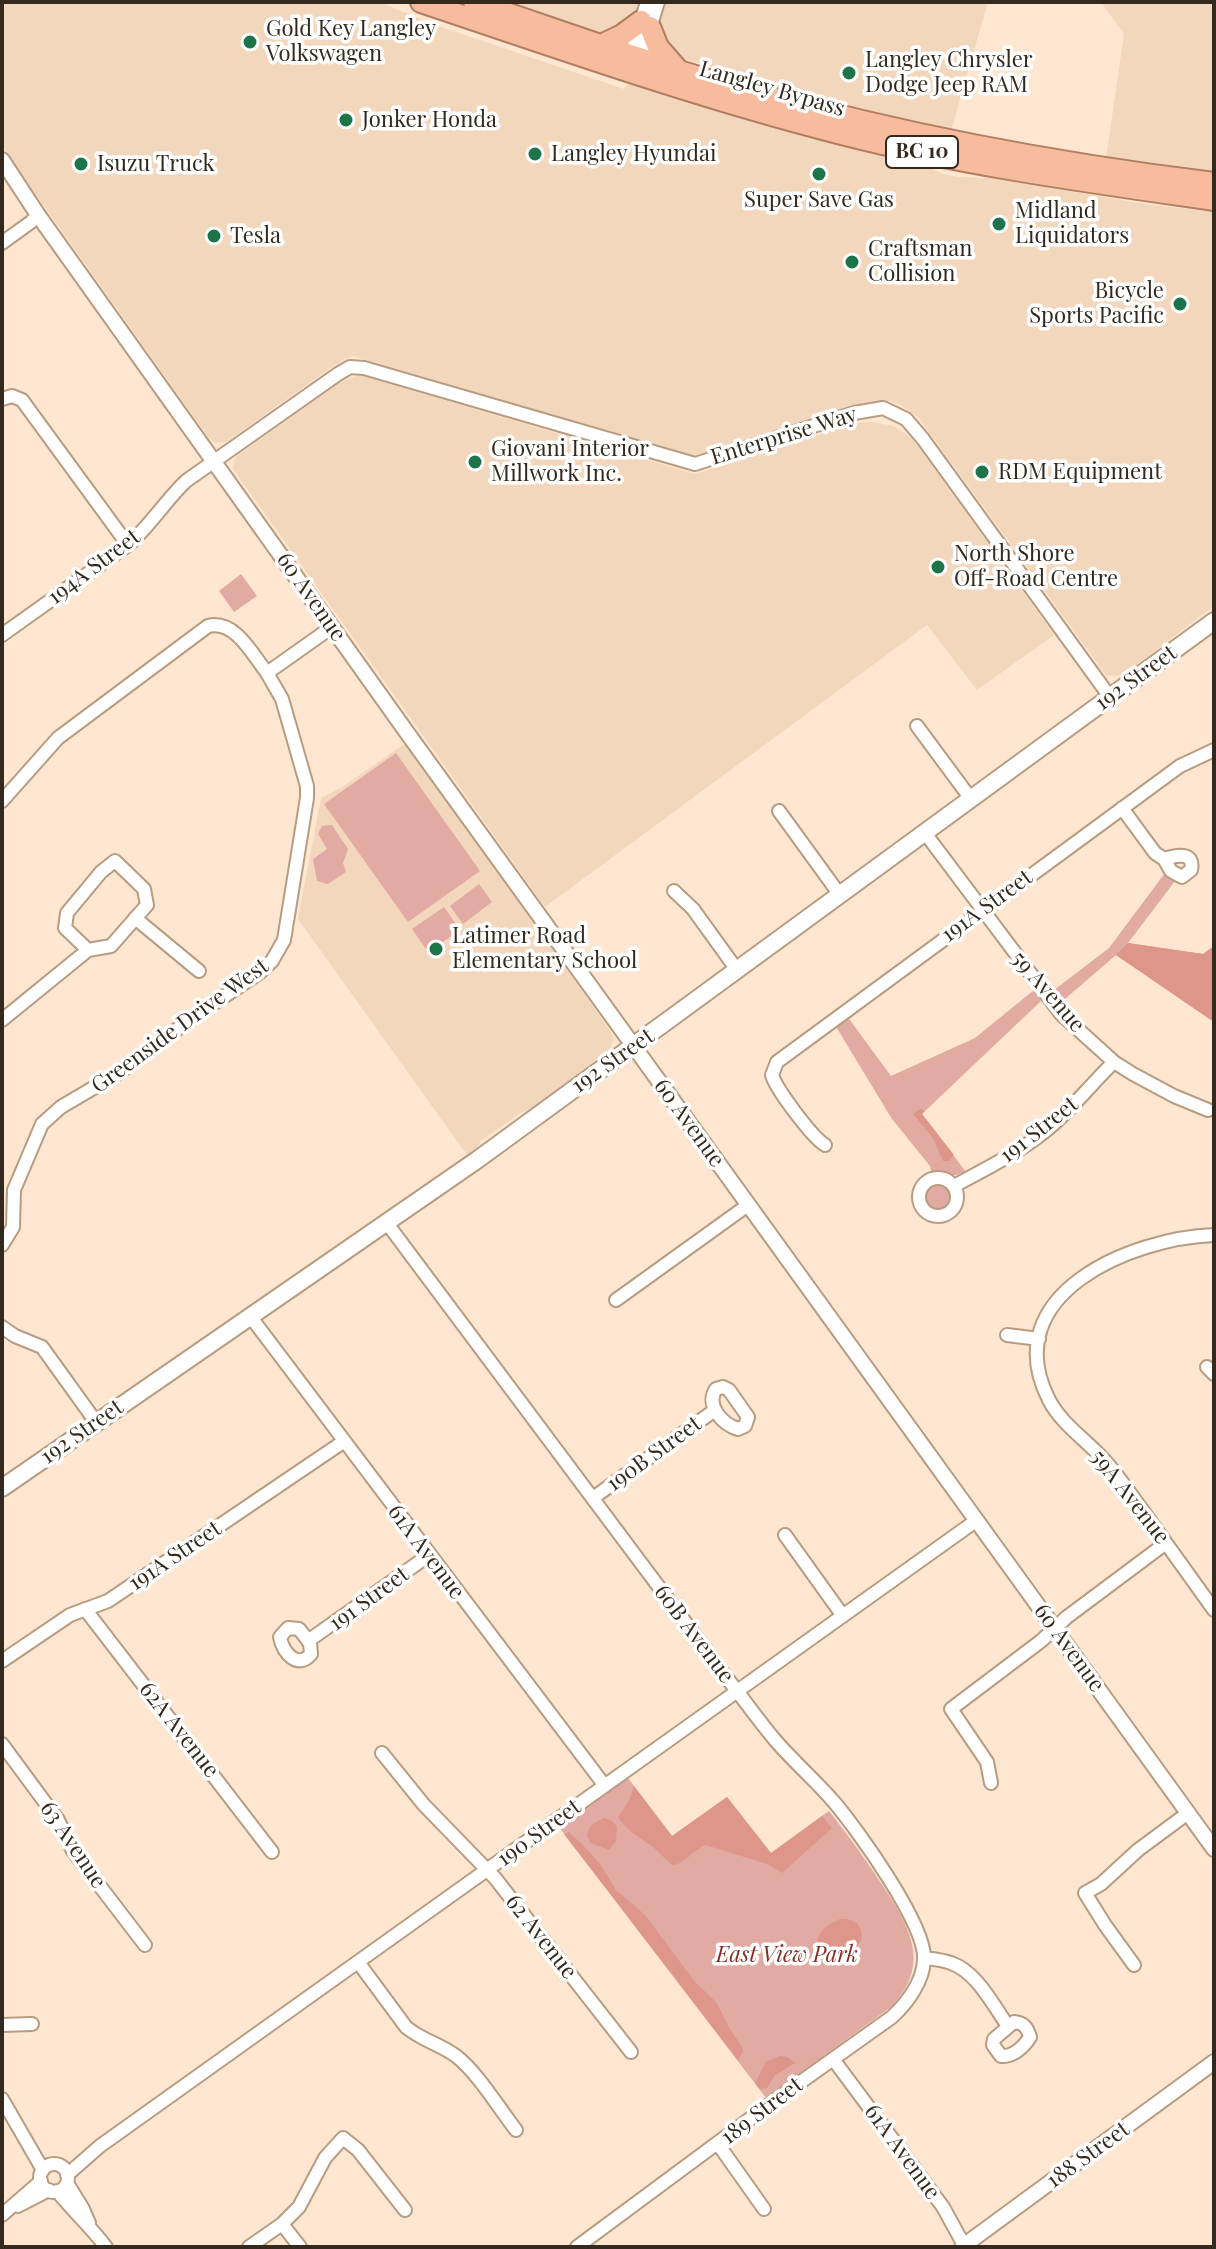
<!DOCTYPE html>
<style>
body{margin:0}
#map{position:relative;width:1216px;height:2249px;overflow:hidden;background:#fee6d0;font-family:"Playfair Display",serif}
canvas{display:block}
.frame{position:absolute;inset:0;border:4px solid #34291e;pointer-events:none}
</style>
<div id="map">
<canvas width="1216" height="2249"></canvas>
<div class="frame"></div>
</div>
<script>
const ctx = document.querySelector('canvas').getContext('2d');
ctx.lineJoin = 'round';
function fill(path, color) { ctx.fillStyle = color; ctx.fill(path, 'evenodd'); }
function strokePath(path, color, width, dash) { ctx.strokeStyle = color; ctx.lineWidth = width; ctx.lineCap = dash ? 'butt' : 'round'; ctx.setLineDash(dash || []); ctx.stroke(path); }
function label(font, color, halo, rows, align = 'center') {
  ctx.font = font + ' "Playfair Display",serif'; ctx.lineWidth = 7; ctx.setLineDash([]); ctx.textBaseline = 'middle'; ctx.strokeStyle = halo; ctx.fillStyle = color; for (const [text, x, y, turn = 0] of rows) {
    ctx.save(); ctx.translate(x, y); ctx.rotate((+turn || 0) * Math.PI / 180); ctx.textAlign = isNaN(turn) ? turn : align; if (halo) ctx.strokeText(text, 0, 0); ctx.fillText(text, 0, 0); ctx.restore();
  }
}
const built = new Path2D(`
 M2 2H380L424 21 624 89 628 84 633 85 776 129 806 133 909 160 944 174 957 177 992 178 1145 204 1214 212V606L1135 666 1117 676 1106 675 918 417 899 404 889 401 866 402 716 450 692 455 353 356 342 360 226 442 215 443 208 437 10 158 2 144Z
 M505 2H641L635 18 607 33H596Z
 M662 2H988L951 131 834 104 678 57 671 52 660 27Z
 M1101 2H1214V173L1106 158 1124 34Z
 M359 375 695 474 857 423 872 422 894 426 910 437 920 449 1054 635 977 690 927 625 545 907 233 469 234 460 238 455 338 383Z
 M406 743 611 1032 614 1040 609 1050 537 1107 522 1112 481 1141 477 1148 467 1155 298 919 321 798 342 787Z`);
const green = new Path2D(`
 M241 574 257 596 234 612 219 591Z
 M396 753 480 871 408 922 324 804Z
 M332 825 348 849 343 863 346 872 328 884 317 881 313 859 327 849 318 834 322 826Z
 M1165 873 1175 881 1128 943 1203 954 1214 946V1022L1116 955 1058 1005 1049 994 1109 948Z
 M479 884 492 902 463 924 450 906Z
 M444 907 460 930 428 952 412 929Z
 M1034 990 1041 1001 922 1114 966 1172 952 1176 932 1175 930 1166 892 1119 835 1025 847 1016 891 1076 975 1038Z
 M925 1197a13 13 0 1 1 26 0a13 13 0 1 1-26 0Z
 M628 1778 672 1836 727 1797 771 1853 829 1811C848 1835 866 1860 883 1886 910 1928 932 1964 891 2007L766 2098 559 1827Z`);
const forest = new Path2D(`
 M1128 943 1203 954 1214 946V1022L1116 955Z
 M921 1109 925 1111 922 1114 954 1155 949 1161H943L933 1138 913 1114Z
 M634 1786 672 1836 727 1797 771 1853 822 1816 832 1828 782 1873 767 1864 706 1845C693 1849 686 1864 672 1865L653 1847 630 1831 618 1818 629 1800Z
 M604 1818 611 1820 617 1827 616 1841 609 1850 591 1843V1845L587 1835 591 1825Z
 M568 1832 581 1843 601 1865 616 1890 645 1915 695 1982 716 2002 730 2029 742 2047 743 2051 738 2060 564 1834Z
 M840 1919C879 1917 861 1970 820 1951 812 1935 826 1925 840 1919Z
 M780 2056 788 2057 795 2063 774 2076 767 2088 760 2089 755 2083 766 2062Z`);
const minor = new Path2D(`
 M629 60 647 2
 M639 64 658 2
 M2 243 31 222 38 215
 M2 399 12 396 22 400 128 545
 M2 635 128 545C150 526 165 501 186 481L338 374 350 367 364 368 695 464 854 413 883 408 906 419 923 439 1110 697
 M917 726 971 799
 M2 801 58 738 208 626C235 619 253 655 267 673
 M1122 808 1155 853 1164 859 1171 871 1182 877 1191 870C1195 851 1176 855 1164 859
 M779 811 840 895
 M925 833 1061 1014 1114 1062 1133 1074 1174 1096 1208 1110
 M674 891 693 909 737 970
 M135 918 199 971
 M2 1020 88 950 111 946 147 905 144 889 115 861 101 872 67 913 65 928 88 950
 M825 1145C812 1137 776 1089 772 1075L777 1062 1180 766 1214 750
 M919 1197a19 19 0 1 1 38 0a19 19 0 1 1-38 0Z
 M954 1186C987 1168 1020 1152 1049 1128 1073 1108 1092 1083 1114 1062
 M386 1222 730 1682C745 1701 759 1721 775 1740 793 1761 815 1780 834 1802 857 1829 927 1926 924 1960 923 1982 907 2003 892 2017L774 2101 577 2247
 M1214 1235C1132 1238 995 1294 1049 1400 1062 1425 1088 1441 1106 1462 1120 1478 1131 1495 1143 1511 1167 1544 1190 1577 1214 1610
 M2 1245 13 1227 14 1190 42 1124 61 1107 117 1074 195 1016 259 973 272 961 284 940 307 798V786L282 699 267 673 332 627
 M616 1300 748 1205
 M250 1316 605 1786
 M2 1327 15 1336 42 1347 96 1422
 M1007 1335 1039 1339
 M1207 1367 1214 1374
 M723 1387 729 1390 748 1417 745 1426 738 1429C722 1424 705 1405 716 1389Z
 M593 1498 715 1410
 M785 1535 843 1616
 M85 1609 272 1852
 M288 1628 299 1629 310 1643 311 1654C298 1670 283 1653 280 1637Z
 M308 1641 429 1555
 M2 1661 70 1615 108 1601 343 1442
 M2 1744 58 1820 73 1851 145 1945
 M382 1753 424 1805 495 1878 631 2052
 M991 1783 987 1762 951 1709 1041 1641 1067 1617 1166 1543
 M924 1958C933 1959 943 1960 951 1963 977 1972 993 2005 1008 2026
 M358 1962 406 2027C421 2040 440 2044 456 2056 478 2073 498 2107 516 2130
 M1134 1965 1105 1925 1085 1893 1101 1884 1138 1850 1188 1813
 M1014 2022C1024 2023 1027 2027 1030 2037 1024 2047 1013 2057 1001 2056L993 2045 994 2039Z
 M2 2025 32 2024
 M833 2059 943 2207 965 2247
 M2 2099 43 2170
 M718 2144 764 2209
 M40 2178a14 14 0 1 1 28 0a14 14 0 1 1-28 0Z
 M67 2175 100 2146 977 1520
 M67 2183 83 2209 89 2223
 M57 2191C73 2211 91 2227 106 2247
 M18 2206 49 2190
 M2 2215 41 2181
 M282 2224 300 2247
 M249 2247 282 2224 299 2207 325 2158 343 2138 358 2150 405 2210`);
const tertiary = new Path2D(`
 M2 160 38 215 408 734 1214 1849
 M962 2247 1214 2062`);
const secondary = new Path2D(`
 M2 1488 477 1160 1214 621`);
const trunk = new Path2D(`
 M421 2C559 48 697 97 838 133 962 165 1088 182 1214 200
 M474 2C566 33 657 66 750 92 903 135 1057 164 1214 183
 M650 27 658 47 679 71
 M601 45 622 35 641 21`);
const markers = [
 [250,42,8,"#1c7448"],
 [849,73,8,"#1c7448"],
 [346,120,8,"#1c7448"],
 [535,154,8,"#1c7448"],
 [81,164,8,"#1c7448"],
 [819,174,8,"#1c7448"],
 [999,224,8,"#1c7448"],
 [214,236,8,"#1c7448"],
 [852,262,8,"#1c7448"],
 [1180,304,8,"#1c7448"],
 [475,462,8,"#1c7448"],
 [982,472,8,"#1c7448"],
 [938,567,8,"#1c7448"],
 [436,949,8,"#1c7448"]
];
const shields = [
 [922,152,72]
];
const shieldNames = [
 ["BC 10",922,152]
];
const poiNames = [
 ["Gold Key Langley",266,29],
 ["Volkswagen",266,54],
 ["Langley Chrysler",865,60],
 ["Dodge Jeep RAM",865,85],
 ["Jonker Honda",362,120],
 ["Langley Hyundai",551,154],
 ["Isuzu Truck",97,164],
 ["Super Save Gas",819,200,"center"],
 ["Midland",1015,211],
 ["Liquidators",1015,236],
 ["Tesla",230,236],
 ["Craftsman",868,249],
 ["Collision",868,274],
 ["Bicycle",1164,291,"right"],
 ["Sports Pacific",1164,316,"right"],
 ["Giovani Interior",491,449],
 ["Millwork Inc.",491,474],
 ["RDM Equipment",998,472],
 ["North Shore",954,554],
 ["Off-Road Centre",954,579],
 ["Latimer Road",452,936],
 ["Elementary School",452,961]
];
const streetNames = [
 ["Langley Bypass",772,89,16],
 ["Enterprise Way",784,436,-17],
 ["194A Street",94,567,-37],
 ["60 Avenue",311,597,55],
 ["192 Street",1136,678,-36],
 ["191A Street",987,906,-36],
 ["59 Avenue",1048,992,49],
 ["Greenside Drive West",180,1026,-36],
 ["192 Street",613,1061,-35],
 ["60 Avenue",689,1123,54],
 ["191 Street",1039,1130,-38],
 ["192 Street",82,1432,-35],
 ["190B Street",654,1454,-36],
 ["59A Avenue",1130,1497,52],
 ["61A Avenue",426,1552,53],
 ["191A Street",175,1556,-34],
 ["191 Street",369,1599,-36],
 ["60B Avenue",694,1634,53],
 ["60 Avenue",1069,1648,54],
 ["62A Avenue",179,1730,52],
 ["190 Street",539,1833,-36],
 ["63 Avenue",73,1845,56],
 ["62 Avenue",541,1937,52],
 ["189 Street",762,2111,-37],
 ["61A Avenue",902,2152,54],
 ["188 Street",1088,2155,-36]
];
const parkNames = [
 ["East View Park",787,1955]
];
fill(built, '#f3d7bc');
fill(green, '#e1aaa2');
fill(forest, '#de958a');
strokePath(minor, '#b89c81', 16);
strokePath(tertiary, '#b89c81', 18);
strokePath(secondary, '#b89c81', 20);
strokePath(trunk, '#b17e62', 24);
strokePath(minor, '#fff', 12);
strokePath(tertiary, '#fff', 14);
strokePath(secondary, '#fff', 16);
strokePath(trunk, '#f7bc9e', 20);
for (const [x, y, r, color] of markers) { const dot = new Path2D(); dot.arc(x, y, r, 0, 2 * Math.PI); ctx.fillStyle = color; ctx.fill(dot); strokePath(dot, '#fff', 3); }
for (const [x, y, w] of shields) { const box = new Path2D(); box.roundRect(x - w / 2, y - 16, w, 32, 6); ctx.fillStyle = '#fff'; ctx.fill(box); strokePath(box, '#34291e', 2); }
label('bold 20px', '#34291e', null, shieldNames);
label('22px', '#34291e', '#fff', poiNames, 'left');
label('22px', '#34291e', '#fff', streetNames);
label('italic 22px', '#842e26', '#fff', parkNames);
</script>
